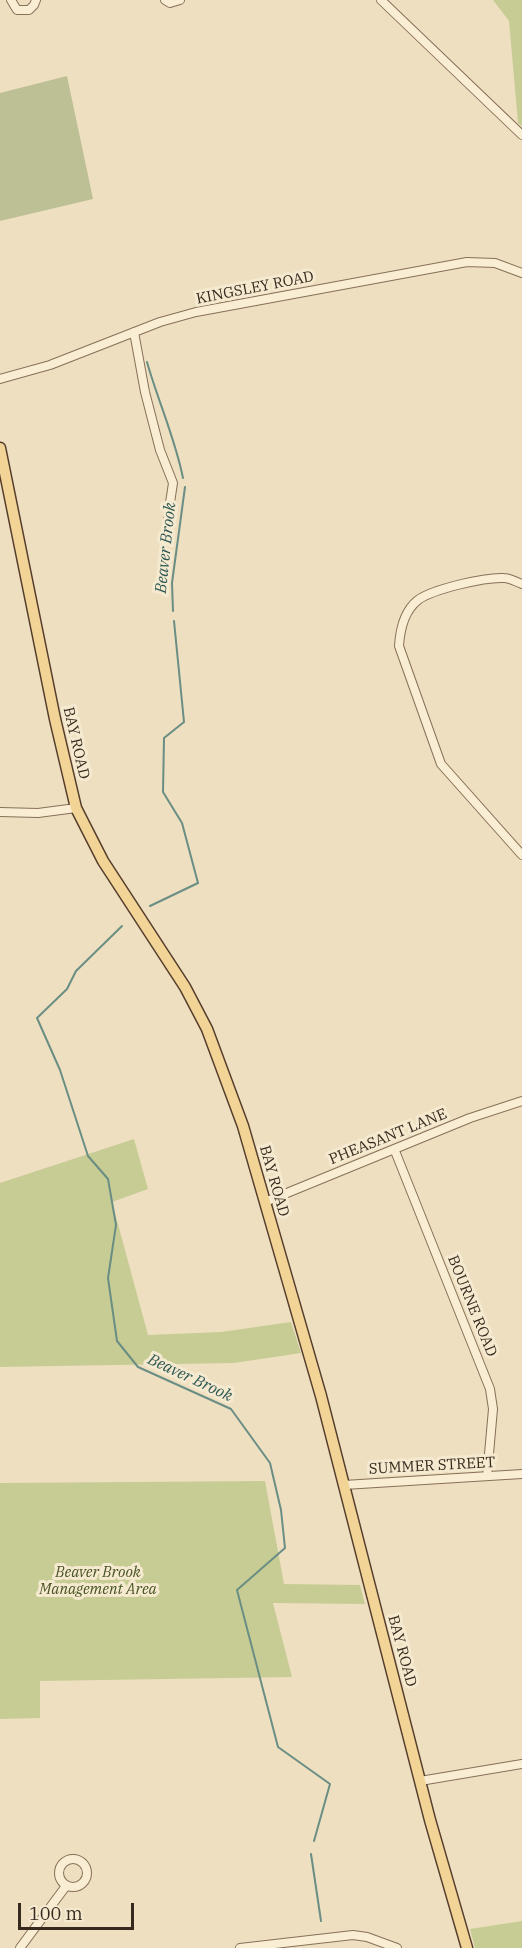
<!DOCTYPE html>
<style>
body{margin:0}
#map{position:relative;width:522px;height:1948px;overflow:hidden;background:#eedfc0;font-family:"IBM Plex Serif",serif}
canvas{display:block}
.scale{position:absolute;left:18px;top:1903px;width:116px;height:27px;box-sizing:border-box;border:3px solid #37291d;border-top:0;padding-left:8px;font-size:18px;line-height:21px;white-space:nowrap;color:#37291d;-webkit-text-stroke:4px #f5ead0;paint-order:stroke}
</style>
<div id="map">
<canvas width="522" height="1948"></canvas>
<div class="scale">100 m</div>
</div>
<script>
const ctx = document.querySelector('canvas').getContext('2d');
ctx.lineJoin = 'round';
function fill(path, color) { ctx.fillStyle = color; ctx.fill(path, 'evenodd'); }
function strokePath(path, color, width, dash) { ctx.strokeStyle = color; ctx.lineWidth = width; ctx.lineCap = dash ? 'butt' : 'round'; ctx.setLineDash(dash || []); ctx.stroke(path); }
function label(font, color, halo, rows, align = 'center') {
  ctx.font = font + ' "IBM Plex Serif",serif'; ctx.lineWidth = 6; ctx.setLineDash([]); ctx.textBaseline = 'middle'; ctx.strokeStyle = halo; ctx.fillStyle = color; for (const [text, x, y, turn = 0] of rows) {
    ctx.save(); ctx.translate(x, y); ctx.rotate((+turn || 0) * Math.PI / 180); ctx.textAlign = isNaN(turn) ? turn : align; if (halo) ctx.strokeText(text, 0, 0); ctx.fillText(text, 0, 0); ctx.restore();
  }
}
const green = new Path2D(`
 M493 0H522V126L518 123 509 21Z
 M134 1139 148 1189 112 1202 148 1335 221 1332 291 1322 301 1353 234 1363 0 1367V1183Z
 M265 1481 284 1584 360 1585 365 1604 273 1603 292 1677 40 1681V1718L0 1719V1483Z
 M522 1921V1948H475L470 1929Z`);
const cemetery = new Path2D(`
 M67 76 93 199 0 221V93Z`);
const stream = new Path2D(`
 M147 362C158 401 175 438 183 478
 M173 611 172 583 185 487
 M150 906 198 883 182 823 163 792 164 738 184 722 174 621
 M122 926 76 971 67 989 37 1018 60 1070 88 1156 108 1179 116 1225 108 1278 117 1341 138 1367 231 1409 270 1463 281 1510 285 1548 237 1590 278 1747 330 1784 314 1841
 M311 1854 321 1921`);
const minor = new Path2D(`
 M11 0 17 10H29L34 5 36 0
 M165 0 170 3 180 0
 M381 0 522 135
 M134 332 145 392 160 450 173 483 168 516
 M0 379 50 365 160 322 196 312 467 262 495 263 522 273
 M522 584C516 582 510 578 504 578 485 577 433 589 418 600 404 611 400 630 399 646L441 764 522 855
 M0 812 38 813 76 808
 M395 1151 490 1389 493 1409 487 1476
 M265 1202 470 1118 522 1101
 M344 1485 522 1474
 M420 1781 522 1764
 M59 1873a14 14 0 1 1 28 0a14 14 0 1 1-28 0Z
 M20 1948 66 1886
 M240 1948 353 1935 367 1937 397 1948`);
const major = new Path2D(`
 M0 448 55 719 76 808 103 861 185 987 207 1029 243 1126 321 1396 430 1820 467 1948`);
const streetNames = [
 ["KINGSLEY ROAD",255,288,-11],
 ["BAY ROAD",76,743,77],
 ["PHEASANT LANE",388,1137,-22],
 ["BAY ROAD",274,1181,74],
 ["BOURNE ROAD",472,1306,68],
 ["SUMMER STREET",432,1466,-3],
 ["BAY ROAD",402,1651,75]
];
const parkNames = [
 ["Beaver Brook",98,1573],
 ["Management Area",98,1590]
];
const waterNames = [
 ["Beaver Brook",166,548,-84],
 ["Beaver Brook",190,1378,25]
];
fill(green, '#c7cc94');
fill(cemetery, '#bcc094');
strokePath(stream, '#6a8e84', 2);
strokePath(minor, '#877058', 10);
strokePath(major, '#553e2d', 13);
strokePath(minor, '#f9edd3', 8);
strokePath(major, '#f2d497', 10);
label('15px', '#37291d', '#f5ead0', streetNames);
label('italic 15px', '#485323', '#f5ead0', parkNames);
label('italic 16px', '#2c5753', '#f5ead0', waterNames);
</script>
